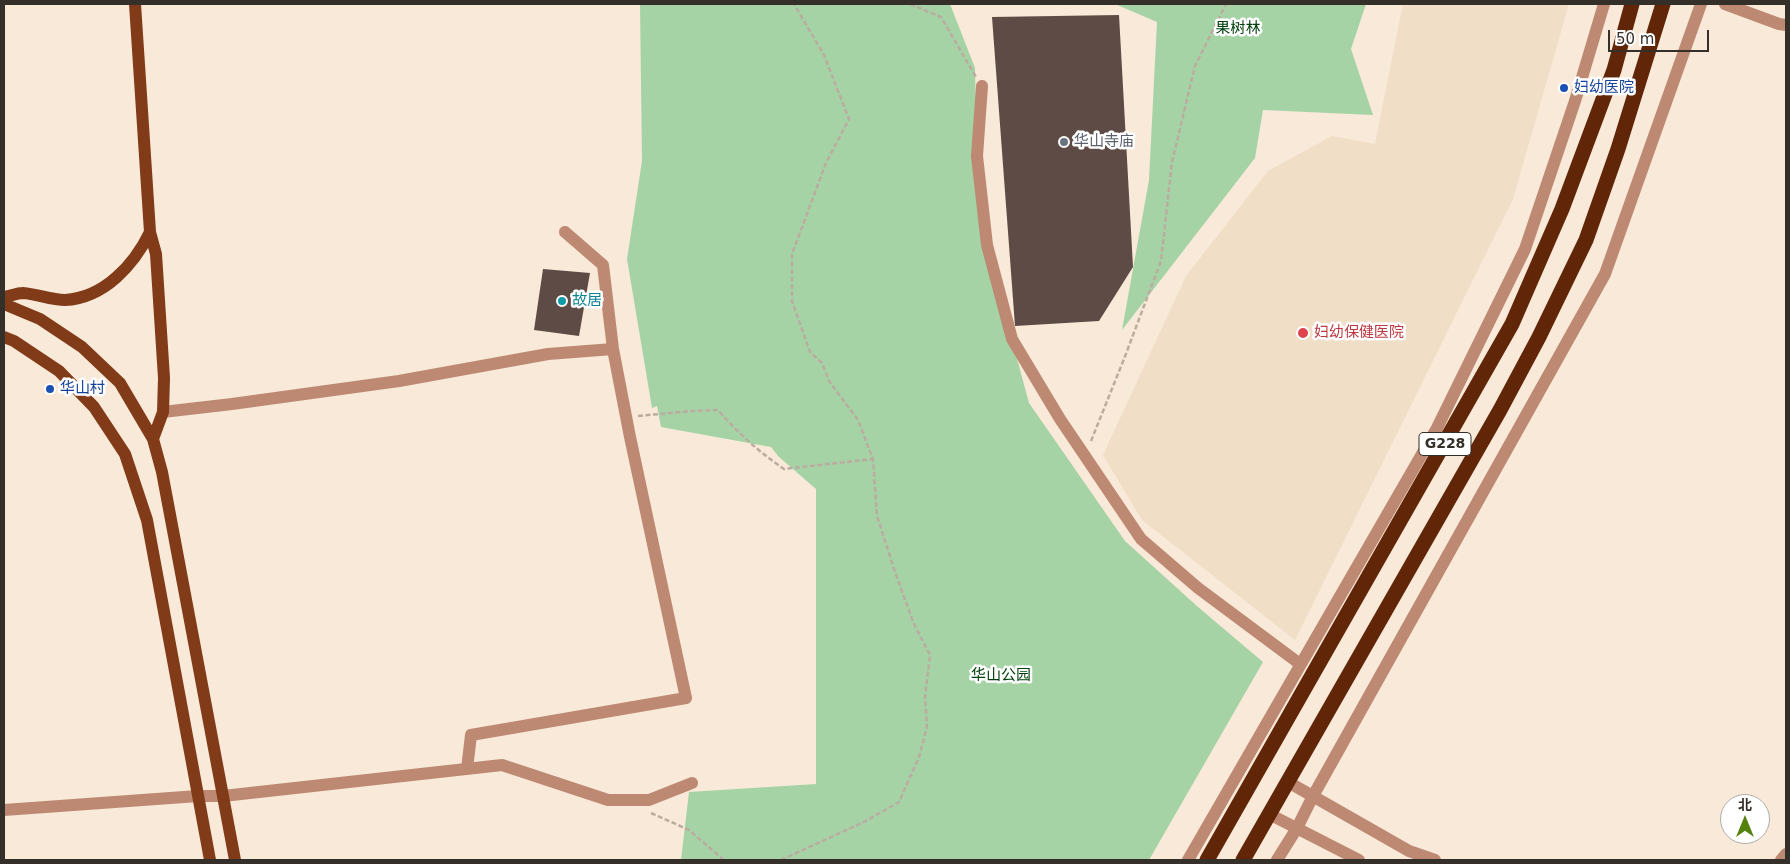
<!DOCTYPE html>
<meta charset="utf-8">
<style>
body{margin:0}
#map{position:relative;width:1790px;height:864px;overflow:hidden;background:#f8e9d8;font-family:"DejaVu Sans","Noto Sans SC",sans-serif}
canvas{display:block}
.frame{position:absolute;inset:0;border:5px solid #352f29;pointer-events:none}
.north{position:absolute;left:1720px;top:794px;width:50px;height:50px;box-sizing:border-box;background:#fff;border:1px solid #aeaca9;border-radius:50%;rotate:0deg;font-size:14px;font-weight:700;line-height:20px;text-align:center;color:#352f29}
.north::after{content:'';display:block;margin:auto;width:18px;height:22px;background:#54810b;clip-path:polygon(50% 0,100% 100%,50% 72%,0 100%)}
.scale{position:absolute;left:1608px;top:30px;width:101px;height:22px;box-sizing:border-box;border:2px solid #352f29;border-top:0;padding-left:6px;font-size:15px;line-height:18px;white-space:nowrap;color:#352f29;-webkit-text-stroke:4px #fff;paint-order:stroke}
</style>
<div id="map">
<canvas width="1790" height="864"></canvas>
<div class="frame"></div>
<div class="north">北</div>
<div class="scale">50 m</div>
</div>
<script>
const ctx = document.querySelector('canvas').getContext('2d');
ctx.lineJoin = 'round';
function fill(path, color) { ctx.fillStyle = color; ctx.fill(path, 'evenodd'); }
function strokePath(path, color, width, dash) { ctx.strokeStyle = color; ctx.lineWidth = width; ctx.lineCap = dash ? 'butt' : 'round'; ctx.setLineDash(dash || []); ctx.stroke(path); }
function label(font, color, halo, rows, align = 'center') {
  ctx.font = font + ' "DejaVu Sans","Noto Sans SC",sans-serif'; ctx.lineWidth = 5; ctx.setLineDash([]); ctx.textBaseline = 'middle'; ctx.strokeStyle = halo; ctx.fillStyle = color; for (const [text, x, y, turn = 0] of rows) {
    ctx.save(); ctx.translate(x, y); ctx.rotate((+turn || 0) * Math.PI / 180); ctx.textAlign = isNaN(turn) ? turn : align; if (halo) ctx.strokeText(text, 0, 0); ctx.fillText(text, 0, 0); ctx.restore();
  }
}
const built = new Path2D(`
 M1403 4H1569L1513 199 1295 640 1142 520 1103 455 1186 276 1268 171 1332 136 1375 144Z`);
const green = new Path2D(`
 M640 4H950L975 68 978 214 1029 403 1125 541 1198 607 1263 662 1149 860H681L689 792 816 784V489L779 457 771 447 661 427 657 406 652 408 627 259 642 161Z
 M1115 4H1366L1351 49 1373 115 1263 110 1255 158 1122 330 1149 180 1157 22Z`);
const building = new Path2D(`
 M1119 15 1133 267 1099 321 1015 326 992 17Z
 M543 269 590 273 579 336 534 330Z`);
const path = new Path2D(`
 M910 4 941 17 976 77
 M638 416 692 411 718 410C738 433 759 452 784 469L873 459
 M1091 441 1124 359 1161 261 1172 162 1195 66 1226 4
 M651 813 689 830 724 860
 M781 860 864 822 899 802 919 757 927 727 925 697 930 655 914 624 895 572 877 516 873 459 858 420 829 381 822 363 810 352 792 301V254L826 163 849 119 824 55 794 4`);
const minor = new Path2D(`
 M1725 4 1779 24 1786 25
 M982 86 977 156 987 245 1012 339 1060 419 1141 539 1198 588 1300 664
 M163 412 232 404 399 381 548 354 613 349
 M467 769 471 735 686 698 630 437 613 349 603 265 565 232
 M1288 782 1409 851 1435 860
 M4 810 198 796H223L502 765 608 800H649L692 783
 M1269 814 1359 860
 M1188 860 1437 428 1525 249 1575 101 1604 4
 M1277 860 1297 828 1313 796 1605 274 1701 4
 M1781 860 1786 854`);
const major = new Path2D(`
 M135 4 150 232 156 254 164 378 163 412 153 439
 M4 297C10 296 17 293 23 293 37 294 51 300 65 300 104 298 134 265 150 232
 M4 304 40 319 82 347 120 383 153 439 162 472 235 860
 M4 337 14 341 59 371 94 407 125 454 147 520 210 860`);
const highway = new Path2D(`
 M1207 860 1512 324 1562 209 1614 70 1632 4
 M1243 860 1500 410 1539 337 1586 240 1618 149 1663 4`);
const markers = [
 [1564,88,5,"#1a4fb4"],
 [1064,142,5,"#6b7280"],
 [562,301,5,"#0f9aa8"],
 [1303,333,6,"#e0444e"],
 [50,389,5,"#1a4fb4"]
];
const shields = [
 [1445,444,52]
];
const shieldNames = [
 ["G228",1445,444]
];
const parkNames = [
 ["果树林",1238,29],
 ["华山公园",1001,676]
];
const transitNames = [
 ["妇幼医院",1574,88],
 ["华山村",60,389]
];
const worshipNames = [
 ["华山寺庙",1074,142]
];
const cultureNames = [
 ["故居",572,301]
];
const healthNames = [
 ["妇幼保健医院",1314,333]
];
fill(built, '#f1dec6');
fill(green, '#a5d3a6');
fill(building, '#5e4b46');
strokePath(path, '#baada0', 2.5, [5, 2.5]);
strokePath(minor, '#bd8973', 12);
strokePath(major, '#813b19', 12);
strokePath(highway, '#612607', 15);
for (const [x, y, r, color] of markers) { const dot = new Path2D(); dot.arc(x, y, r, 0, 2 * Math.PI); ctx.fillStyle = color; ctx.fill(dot); strokePath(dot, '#fff', 2); }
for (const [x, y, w] of shields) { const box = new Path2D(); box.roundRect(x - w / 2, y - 11.5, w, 23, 4); ctx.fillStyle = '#fff'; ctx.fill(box); strokePath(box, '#352f29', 1); }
label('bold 14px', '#352f29', null, shieldNames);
label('15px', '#00400c', '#fff', parkNames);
label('15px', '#164399', '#fff', transitNames, 'left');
label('15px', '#5b616d', '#fff', worshipNames, 'left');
label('15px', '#0d838f', '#fff', cultureNames, 'left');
label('15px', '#be3a42', '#fff', healthNames, 'left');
</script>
